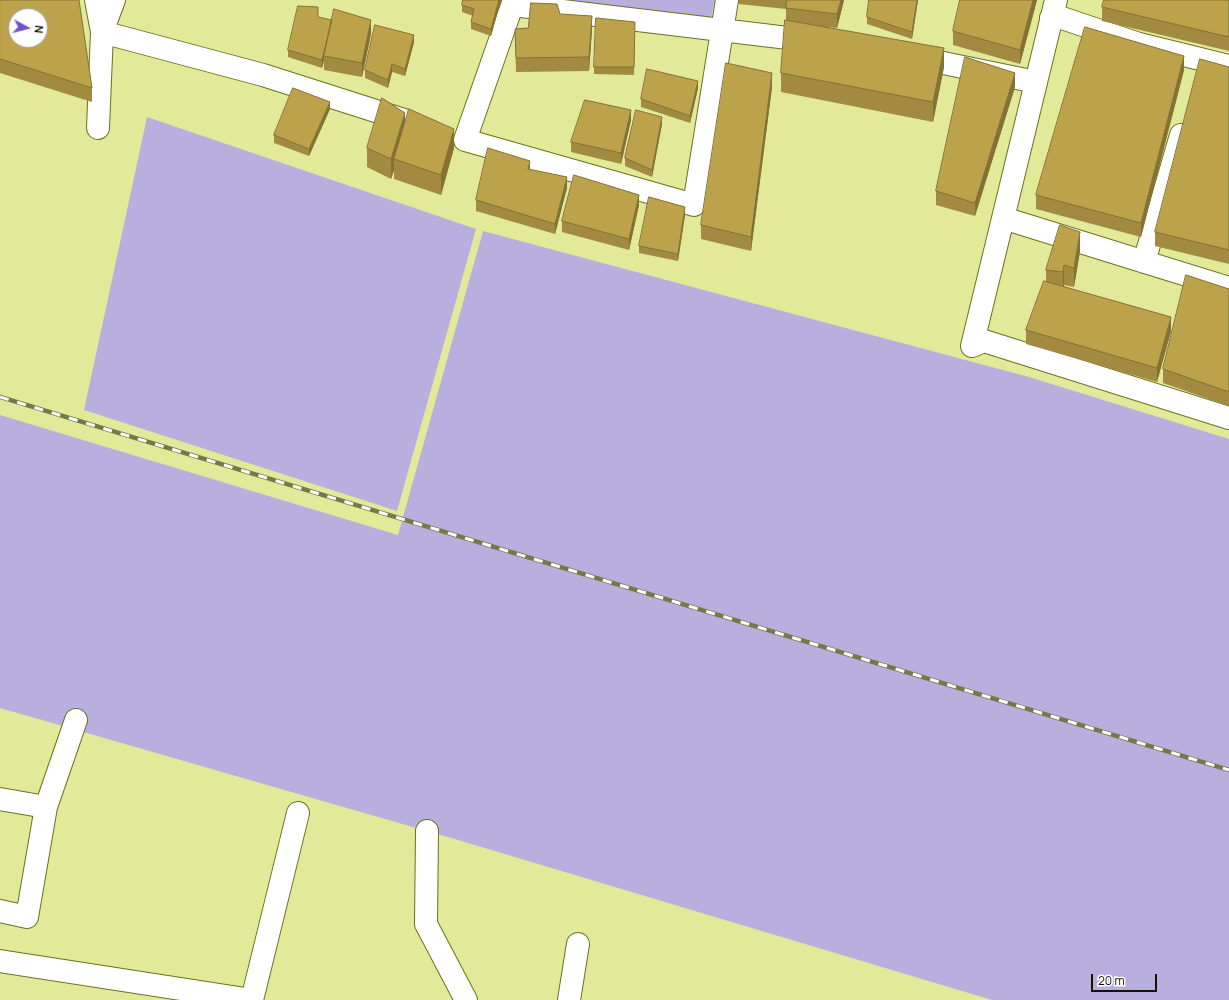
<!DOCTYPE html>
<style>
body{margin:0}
#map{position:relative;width:1229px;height:1000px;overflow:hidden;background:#e2ea99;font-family:Manrope,sans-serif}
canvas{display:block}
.north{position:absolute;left:8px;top:8px;width:40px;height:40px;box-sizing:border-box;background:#fff;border:1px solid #a0a199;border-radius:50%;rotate:97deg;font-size:11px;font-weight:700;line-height:16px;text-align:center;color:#121400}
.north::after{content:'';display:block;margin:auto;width:14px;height:18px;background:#7551cb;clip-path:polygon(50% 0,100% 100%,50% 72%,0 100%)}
.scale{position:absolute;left:1091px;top:974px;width:66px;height:18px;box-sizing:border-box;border:2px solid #121400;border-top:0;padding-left:5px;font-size:12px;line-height:14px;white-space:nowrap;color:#121400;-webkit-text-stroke:3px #fff;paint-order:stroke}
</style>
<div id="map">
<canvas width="1229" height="1000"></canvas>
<div class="north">N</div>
<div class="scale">20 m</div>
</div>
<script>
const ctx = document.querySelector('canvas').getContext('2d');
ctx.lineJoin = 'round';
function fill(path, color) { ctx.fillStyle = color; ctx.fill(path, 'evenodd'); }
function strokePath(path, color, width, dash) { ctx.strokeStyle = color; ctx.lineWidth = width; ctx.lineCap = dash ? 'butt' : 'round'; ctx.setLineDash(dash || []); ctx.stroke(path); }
const green = new Path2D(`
 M524 0H715L709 26Z
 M147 117 476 229 397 511 84 410Z
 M483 231 1029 377 1229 439V1000H992L458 840 0 708V415L398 535Z`);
const minor = new Path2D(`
 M96 0 102 32 263 75 407 121
 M514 0 465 140 694 205 727 0
 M513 5 813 41
 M1051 18H1062L1139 44 1229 66
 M914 57 1036 82
 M98 128 102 32 114 0
 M1003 218 1229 288
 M1144 262 1181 135
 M972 346 1056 0
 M972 346 984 341 1229 418
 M0 799 46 807 27 917 0 911
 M46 807 76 720
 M427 831 426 924 466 1000
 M0 961 252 1000
 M252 1000 298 813
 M569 1000 578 944`);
const rail = new Path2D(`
 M0 397 1229 770`);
const wall = new Path2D(`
 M0 0 92 88V102L0 73Z
 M501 0 491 36 471 29V22L473 16 462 12V5Z
 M739 0H844L837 28 828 27 944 67 933 122 781 92V73L786 20V9L739 4Z
 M918 0 912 39 867 24V17Z
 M1037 0 1020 64 953 45V31Z
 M1229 0V51L1102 21V7Z
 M560 14 592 30 589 71 516 72 515 29 528 28Z
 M318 17 371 34 362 77 324 70V60L322 68 288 57V50Z
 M635 30 634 75 594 74V67Z
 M414 42 405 76 392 72 388 88 365 78V70Z
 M1229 67V264L1155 246V232Z
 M1184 70 1141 237 1036 209V195Z
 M772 87 751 251 701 239V225Z
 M1015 87 975 216 936 205V191Z
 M698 88 690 123 641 107V99Z
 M330 109 309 156 274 143V135Z
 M405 120 454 148 441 195 394 179V170L391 179 367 167V148Z
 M631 120 621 164 571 152V142Z
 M662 124 652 177 625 166V158Z
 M567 188 555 234 476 211V200Z
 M639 205 629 250 562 232V221Z
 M685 215 678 261 639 253V246Z
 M1080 251 1074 287 1064 285V286L1171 331 1157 382 1026 344V330L1046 281V270Z
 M1229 289V406L1163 383V369Z`);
const shadedWall = new Path2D(`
 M499 0H501L491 36V29Z
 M841 0H844L837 28V14Z
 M917 0H918L912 39V32Z
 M1033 0H1037L1020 64V50Z
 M592 16V30L589 71V57Z
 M332 20 324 56V60L322 68V60Z
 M371 20V34L362 77V63Z
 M414 35V42L405 76V69Z
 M944 48V67L933 122V102Z
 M1184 56V70L1141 237V223Z
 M392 64V72L388 88V80Z
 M772 73V87L751 251V237Z
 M1015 73V87L975 216V203Z
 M698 81V88L690 123V116Z
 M330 102V109L309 156V149Z
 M631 110V120L621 164V153Z
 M405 113V132L394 159V170L391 179V159Z
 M662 117V124L652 177V170Z
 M454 129V148L441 195V175Z
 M530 161V172L528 169Z
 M567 177V188L555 234V224Z
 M639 195V205L629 250V239Z
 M685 207V215L678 261V254Z
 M1080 232V251L1074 287V268Z
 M1064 265V285L1063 291V272Z
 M1171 317V331L1157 382V368Z`);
const building = new Path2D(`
 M0 0H79L92 88 0 59ZM16 16H40V40H16Z
 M463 0H499L491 29 471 22 474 9 462 5Z
 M787 0H841L837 14 786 8Z
 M869 0H917L912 32 867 17Z
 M960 0H1033L1020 50 953 31Z
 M1104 0H1229V37L1102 7Z
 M531 3 557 4 560 14 592 16 589 57 516 58 515 29 528 28Z
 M298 6 318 7V17L332 20 322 60 288 50Z
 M334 9 371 20 362 63 324 56Z
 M596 18 635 22 634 67H594Z
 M785 20 944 48 933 102 781 73Z
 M375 25 414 35 405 69 392 64 388 80 365 70Z
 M1085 27 1184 56 1141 223 1036 195Z
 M965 57 1015 73 975 203 936 191Z
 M1200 59 1229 67V250L1155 232Z
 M726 63 772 73 751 237 701 225Z
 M647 69 698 81 690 116 641 99Z
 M293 88 330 102 309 149 274 135Z
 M382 98 405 113 391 159 367 148Z
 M585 100 631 110 621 153 571 142Z
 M409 109 454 129 441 175 394 159Z
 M636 110 662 117 652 170 625 158Z
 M488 148 530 161 528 169 567 177 555 224 476 200Z
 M574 175 639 195 629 239 562 221Z
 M649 197 685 207 678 254 639 246Z
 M1060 225 1080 232 1074 268 1064 265 1063 272 1046 270Z
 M1186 275 1229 289V392L1163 369Z
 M1044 281 1171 317 1157 368 1026 330Z`);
fill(green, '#b8afde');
strokePath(minor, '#6b711e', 24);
strokePath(minor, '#fff', 22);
strokePath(rail, '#747948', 4.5);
strokePath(rail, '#fff', 3, [9]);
fill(wall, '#a28b40');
fill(shadedWall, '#847134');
fill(building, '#bca24b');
strokePath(building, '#847134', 1);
</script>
